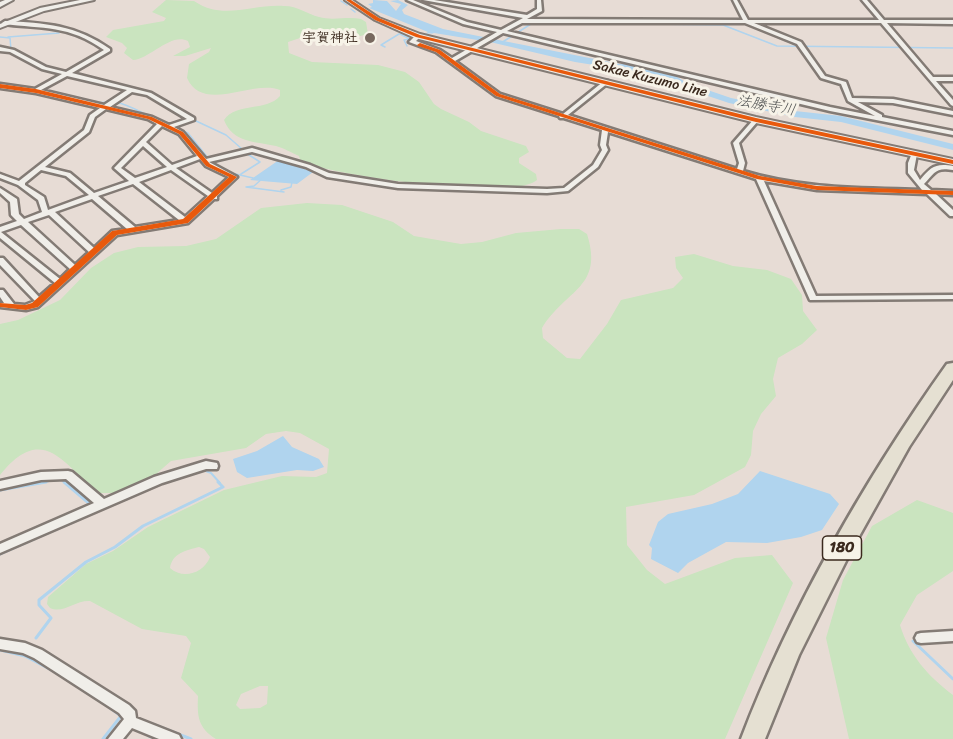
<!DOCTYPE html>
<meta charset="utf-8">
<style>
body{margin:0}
canvas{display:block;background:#e7dcd5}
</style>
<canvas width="953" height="739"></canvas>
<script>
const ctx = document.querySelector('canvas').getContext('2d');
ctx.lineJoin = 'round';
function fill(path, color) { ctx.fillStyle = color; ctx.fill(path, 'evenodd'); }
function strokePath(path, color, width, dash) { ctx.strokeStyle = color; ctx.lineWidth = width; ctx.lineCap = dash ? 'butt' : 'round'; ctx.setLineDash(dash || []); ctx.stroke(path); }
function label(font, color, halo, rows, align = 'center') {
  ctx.font = font + ' Sriracha,"Klee One",sans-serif'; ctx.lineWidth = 6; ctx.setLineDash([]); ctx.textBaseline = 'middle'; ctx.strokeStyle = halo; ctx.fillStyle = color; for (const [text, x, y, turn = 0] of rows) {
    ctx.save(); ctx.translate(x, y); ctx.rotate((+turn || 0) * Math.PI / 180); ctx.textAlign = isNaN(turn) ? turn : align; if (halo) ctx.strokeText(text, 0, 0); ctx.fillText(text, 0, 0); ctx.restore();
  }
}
const green = new Path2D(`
 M166 0 194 1C223 21 251 4 284 6 298 6 307 14 319 17 333 21 348 16 361 19L366 22 368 34 345 40 303 37 288 42 289 53 312 62 378 65 405 72 419 82 434 104 441 109 469 122 481 131 526 146 529 152 519 158V163L536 174 537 180C512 202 335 175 301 162L299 156C292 153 284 148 276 146 254 141 233 143 224 120 236 102 266 112 280 96V90C253 79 203 114 187 78L189 64 209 52 211 48 185 56H173L190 47 188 41C171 32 150 59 133 60L124 53 127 48 122 43 106 37 113 30 164 21 166 18 152 12Z
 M307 203 342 205 393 222 414 236 461 244 482 242 516 233 561 229H579L587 234C604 288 566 289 542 328L543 338 567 358 580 359 607 324 621 300 673 288 683 278 676 268 675 257 694 254 733 266 767 270 791 279 802 295 803 311 817 330 802 344 778 358 773 379 776 396 761 414 753 431 751 455 745 467 694 495 626 507 627 545 647 570 665 584 735 558 772 555 793 583 725 739H216C198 728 197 716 198 696L181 678 191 643 186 636 142 629 90 601C75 600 64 614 50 608L47 604 48 597 86 564 113 551 148 527 224 490 282 476 316 477 327 473 329 449 300 433 286 431 266 434 246 448 171 461 155 475 120 493H97C64 463 42 422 0 475V324L18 320 60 300 91 268 114 253 138 247 186 246 216 239 261 208ZM199 547 204 549 210 557C204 573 183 580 170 568 172 553 187 550 199 547ZM260 686H268L267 704 260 708 240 709 236 705 241 694Z
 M917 500 953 513V571L917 595 900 625C909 655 928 676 953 695V739H849L826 638 843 580 872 526Z`);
const water = new Path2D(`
 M373 0 387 1 396 11 401 4 390 1 398 0 408 5 402 10 404 14 443 29 640 68 638 72 575 62 490 42 434 33 428 35 432 33 425 34 428 32 369 8 372 7 368 4 373 3Z
 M279 160 313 172 297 184 250 180Z
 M283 436 292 447 319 459 324 467 313 471 297 470 247 478 237 472 233 459 257 451Z
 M760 471 830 494 839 504 822 530 801 537 767 543 726 542 688 563 678 573 651 559 652 548 649 545 658 522 668 514 712 504 738 494Z`);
const streamFar2 = new Path2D(`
 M341 1 347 5
 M351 9 355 12
 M579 23 723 25 777 46 953 48
 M400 34 410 39 404 40 407 46
 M0 37 10 38 11 50
 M8 37 59 33
 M501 43 534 22
 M385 47 381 45 399 34
 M73 72 110 83
 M0 84 33 89
 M41 89 60 95
 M116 102C133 106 146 116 162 121
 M95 103 110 102
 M194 120 226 135 242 149
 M175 127 188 133 209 159
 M208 168 230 177
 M227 172 253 178
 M241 174 260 162 246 153
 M263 178 254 186 246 187 284 192
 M281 190 291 187 292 182`);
const streamFar1 = new Path2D(`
 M203 470 211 473 220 483
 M38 483 61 479 66 483`);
const stream = new Path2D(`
 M64 482 91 505
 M218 482 222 486
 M0 490 46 482
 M0 554 141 492
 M36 638 51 618 39 605V600L86 562 115 547 143 526 223 487
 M913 641 953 679
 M0 650 25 656 59 674
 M152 724 191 739
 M149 736 158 739
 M103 739 121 716 109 707`);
const river = new Path2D(`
 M623 64 674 75 687 83 731 98 795 111 841 116 953 144V150L841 122 795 117 729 103 681 87 668 79 620 69V65Z`);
const street = new Path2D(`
 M407 0H413L467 22 501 30 523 18 423 0H434L527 15 537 9V0H541L542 11 527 19 743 20 733 0H737L748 20H879L862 0H867L884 20H953V24L887 23 933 77H953V81H936L953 100V106L951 105 881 23H754L801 42 825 76 846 82 852 98 893 99 953 111V115L893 103 858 102 882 115V117L953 131V135L830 111 503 33 455 61 500 94 563 114 604 81H608V83L568 115 737 169 739 163 733 143 754 119H758V121L739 143 745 163 743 171C801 189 862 188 922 190L908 173V163L912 153H916L917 154 914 170 920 180C931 167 935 163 953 166V170C936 167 935 172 924 184L931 190 953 191V195L936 194 953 210V216H950L927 194 817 190 764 181 816 296 953 295V299L810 300 756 179 608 132 606 145 608 150 598 167 568 191 547 193 398 188 327 177 306 167 252 152 209 162 237 177 217 196V199H214L188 223 117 235 38 307 26 310 0 307V303H4L0 297V290H3L14 304 25 305 35 301 0 265V258H3L39 297 55 283 0 238V227L17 221 11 215 10 202 0 193V188L17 199 19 214 24 219 42 212 38 200 18 185 0 178V174L19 181 84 130 90 115 100 108 36 93 0 88V84L35 89 62 74 42 69 10 52 0 51V47L14 50 46 67 66 72 104 50C69 25 44 29 3 24L2 23 5 21C45 23 76 25 110 49V51L72 73 151 93 194 118V120L174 127 183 132 206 159 252 148 310 165 329 173 398 184 547 189 564 188 593 165 602 150 600 145 602 130 564 118H560L559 116 496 96 436 52 409 42 416 35H420L421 36 416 41 440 50 452 58 497 32 463 24ZM522 23H745L797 44 821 78 841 84 848 101 875 116 830 107 507 31ZM67 76 127 90 104 105 41 90ZM132 92 147 95 187 119 169 125 152 117 110 107ZM106 109 148 119 157 124 114 168 129 181 94 193 70 173 45 167 89 132 95 117ZM162 126 179 134 197 156 172 165 146 142ZM143 146 167 167 135 178 121 168ZM200 159 206 166 229 177 212 193 176 168ZM41 170 66 176 89 195 48 210 44 197 25 185V183ZM171 170 208 196 185 217 139 182ZM133 184 179 220 135 227 98 196ZM92 199 127 229 112 231 94 248 55 212ZM49 215 89 252 75 265 28 222ZM21 225 70 269 60 279 1 232Z
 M206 461 217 463 218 466 217 469H206L162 483 0 553V544L94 503 66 479 41 480 0 489V481L41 472 68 471 72 472 104 499 154 477Z
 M953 631V641L921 643 917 642 915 638 917 634 921 633Z
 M0 639 25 643 42 650 129 705 135 711 136 718 179 735 181 739H159L132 728 123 739H108L124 719 119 713 34 658 23 653 0 649Z`);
const secondary = new Path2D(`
 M5 0H13L0 7V2Z
 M80 0H94L44 11 0 28V24L40 8Z
 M345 0H352L379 18 420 34 756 117 953 159V165L756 123 415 38 375 20Z`);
const highway = new Path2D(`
 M953 363V380L909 447 852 549 799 655 765 739H741C791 608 866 478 947 364Z`);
const cycleway = new Path2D(`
 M346 0H351L379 18 420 35 756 118 953 160V164L756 122 416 37 375 20Z
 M420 43 440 50 500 94 760 176 817 186 953 191V195L817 190 757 179 496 96 436 52 418 46 417 45Z
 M0 84 36 89 152 117 183 132 210 164 237 177 188 223 117 235 38 307 26 310 0 307V303L25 305 32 303 112 231 183 219 229 177 206 166 179 134 148 119 36 93 0 88Z`);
const markers = [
 [370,38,6,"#77685e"]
];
const farPoinames = [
 ["宇賀神社",358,38]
];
const farStreetnames = [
 ["Sakae Kuzumo Line",650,79,14]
];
const farWaternames = [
 ["法勝寺川",766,106,10]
];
const shields = [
 [842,548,39]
];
const shieldNames = [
 ["180",842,548]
];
fill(green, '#cae4bf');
fill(water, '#b0d4ee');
strokePath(streamFar2, '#b0d4ee', 1.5);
strokePath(streamFar1, '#b0d4ee', 2);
strokePath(stream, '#b0d4ee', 3);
fill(river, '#b0d4ee');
strokePath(street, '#837b75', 5);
strokePath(secondary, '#837b75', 4);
strokePath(highway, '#837b75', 5);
fill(street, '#f0eee9');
fill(secondary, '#f0eee9');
fill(highway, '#e5e0d2');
fill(cycleway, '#e8590c');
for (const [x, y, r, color] of markers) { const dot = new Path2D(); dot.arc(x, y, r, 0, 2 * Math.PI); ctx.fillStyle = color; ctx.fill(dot); strokePath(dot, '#f7f3e8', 2); }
label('bold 14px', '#3b2a1e', '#f7f3e8', farPoinames, 'right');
label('14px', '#3b2a1e', '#f7f3e8', farStreetnames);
label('italic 15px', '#525454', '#f7f3e8', farWaternames);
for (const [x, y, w] of shields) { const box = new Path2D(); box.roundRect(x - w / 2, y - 12, w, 24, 4.5); ctx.fillStyle = '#f7f3e8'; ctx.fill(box); strokePath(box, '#3b2a1e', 1.5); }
label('bold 15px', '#3b2a1e', null, shieldNames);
</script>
